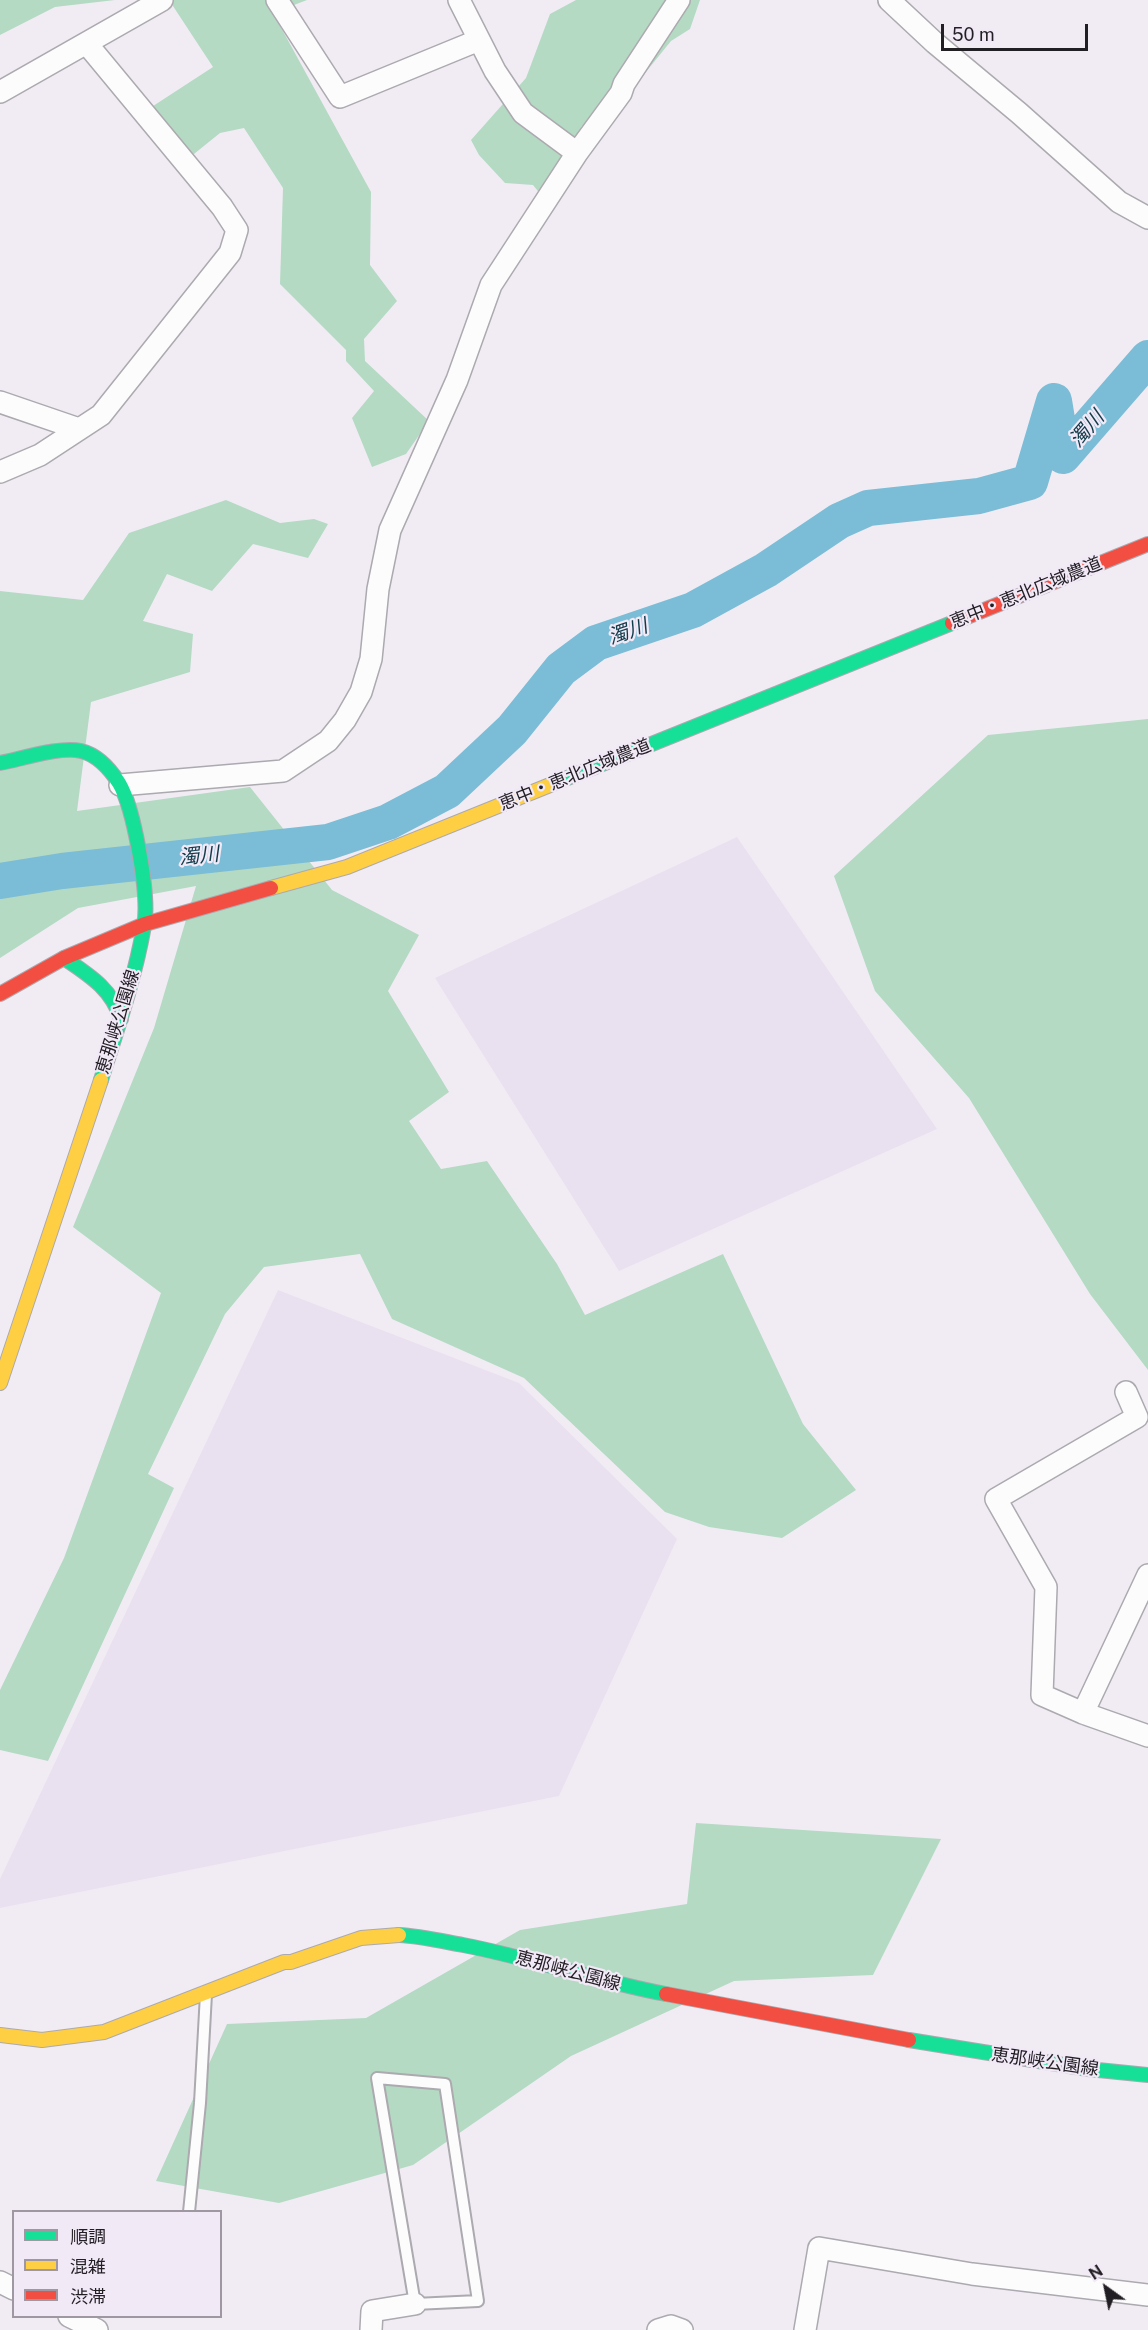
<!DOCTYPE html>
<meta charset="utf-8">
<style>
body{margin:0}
#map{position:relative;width:1148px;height:2330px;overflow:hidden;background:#f1ecf4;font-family:"Public Sans","Noto Sans JP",sans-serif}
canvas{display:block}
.legend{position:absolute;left:12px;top:2210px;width:210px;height:108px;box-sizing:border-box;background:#f2e9f7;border:2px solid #9f98a3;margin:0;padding:8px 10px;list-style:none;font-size:18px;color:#221f24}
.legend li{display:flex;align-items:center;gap:12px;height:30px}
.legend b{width:30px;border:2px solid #9f98a3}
.north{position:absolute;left:1076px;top:2258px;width:60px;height:60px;-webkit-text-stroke:4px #f2e9f7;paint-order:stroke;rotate:327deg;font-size:16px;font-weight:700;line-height:24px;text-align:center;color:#221f24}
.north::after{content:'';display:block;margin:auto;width:21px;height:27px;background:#221f24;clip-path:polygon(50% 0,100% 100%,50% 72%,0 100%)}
.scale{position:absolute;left:941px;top:24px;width:147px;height:27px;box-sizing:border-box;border:3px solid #221f24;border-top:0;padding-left:8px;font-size:18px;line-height:21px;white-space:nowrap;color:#221f24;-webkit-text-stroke:4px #f2e9f7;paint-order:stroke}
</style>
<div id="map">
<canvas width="1148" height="2330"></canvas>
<ul class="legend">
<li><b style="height:8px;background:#16e098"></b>順調</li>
<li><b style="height:8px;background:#ffcf43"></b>混雑</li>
<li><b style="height:8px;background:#f24e42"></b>渋滞</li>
</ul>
<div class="north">N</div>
<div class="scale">50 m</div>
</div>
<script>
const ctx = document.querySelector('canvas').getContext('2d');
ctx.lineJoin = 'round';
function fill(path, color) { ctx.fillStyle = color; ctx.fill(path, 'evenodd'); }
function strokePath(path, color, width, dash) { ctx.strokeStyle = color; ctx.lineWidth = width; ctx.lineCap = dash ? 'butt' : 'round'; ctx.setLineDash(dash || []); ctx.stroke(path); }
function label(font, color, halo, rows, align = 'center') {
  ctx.font = font + ' "Public Sans","Noto Sans JP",sans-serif'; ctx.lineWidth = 4.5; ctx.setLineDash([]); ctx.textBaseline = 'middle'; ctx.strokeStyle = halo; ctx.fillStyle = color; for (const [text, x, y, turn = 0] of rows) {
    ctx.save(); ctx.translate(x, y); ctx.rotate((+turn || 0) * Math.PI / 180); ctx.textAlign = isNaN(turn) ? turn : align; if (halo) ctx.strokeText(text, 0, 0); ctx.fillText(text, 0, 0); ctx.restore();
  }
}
const built = new Path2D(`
 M737 837 937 1129 619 1271 435 978Z
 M278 1290 519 1383 677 1539 559 1796 0 1908V1879Z`);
const forest = new Path2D(`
 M0 0H115L55 7 0 35Z
 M169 0H307L273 13 371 192 370 265 397 301 364 339 365 361 429 421 406 454 372 467 352 418 374 391 346 361V350L280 284 283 188 244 128 220 133 189 158 150 108 213 67Z
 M576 0H700L690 29 671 41 637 83 581 127 573 178 550 206 533 185 505 183 479 155 471 140 526 78 550 14Z
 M226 500 280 523 314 519 328 524 308 558 253 544 212 591 167 574 143 621 193 634 190 672 91 702 77 811 250 787 332 890 419 935 388 991 449 1092 409 1121 441 1169 487 1161 557 1264 585 1315 723 1254 803 1424 856 1490 782 1538 709 1527 665 1512 524 1378 392 1319 360 1254 264 1267 225 1314 148 1474 174 1488 48 1761 0 1750V1690L64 1558 161 1293 73 1227 154 1028 196 886 78 908 0 958V591L83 600 129 533Z
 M1148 719V1370L1090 1294 969 1098 875 991 834 876 988 735Z
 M696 1823 941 1839 873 1975 734 1981 571 2056 413 2165 279 2203 156 2181 227 2024 366 2018 520 1930 687 1904Z`);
const river = new Path2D(`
 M0 881 62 871 328 842 388 822 447 791 512 730 561 669 596 643 693 610 766 570 839 521 868 508 979 496 1030 482 1054 401 1063 456 1148 358`);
const lane = new Path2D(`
 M377 2078 445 2084 478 2301 415 2304Z
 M189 2212 200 2103 206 1994`);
const street = new Path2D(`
 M277 0 340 97 479 40
 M459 0 495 71 523 113 577 153
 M889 0 935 43 1019 113 1119 202 1148 218
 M0 92 162 0
 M0 402 79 429
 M0 472 40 455 101 415 230 253 237 230 222 207 87 44
 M120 785 283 771 328 741 345 720 361 692 371 659 378 589 390 530 457 380 491 285 577 153 621 93 624 84 679 0
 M1126 1392 1137 1417 996 1499 1046 1587 1042 1695 1083 1713 1148 1736
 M1083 1713 1148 1575
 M0 2282 14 2289
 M69 2316 97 2330
 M371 2330 372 2311 415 2304
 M658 2330 671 2326 682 2330
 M805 2330 819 2248 972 2274 1148 2295`);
const fast = new Path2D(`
 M0 763C22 759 60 746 81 751 98 755 110 769 119 783 134 808 150 897 144 926 135 978 117 1030 101 1080
 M550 785 952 623
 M64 958C89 975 112 989 121 1019
 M399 1935C420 1936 441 1941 463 1945 531 1958 597 1981 666 1994
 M909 2040 1088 2069 1148 2075`);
const slow = new Path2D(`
 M271 888 347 867 550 785
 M0 1383 101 1080
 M0 2035 42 2040 104 2032 284 1962H291L361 1938 399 1935`);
const jam = new Path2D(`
 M952 623 1148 544
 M0 994 64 958 145 924 271 888
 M666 1994 909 2040`);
const streetNames = [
 ["恵中・恵北広域農道",1026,593,-22],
 ["恵中・恵北広域農道",575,775,-22],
 ["恵那峡公園線",118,1022,-73],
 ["恵那峡公園線",568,1971,15],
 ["恵那峡公園線",1045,2062,8]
];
const waterNames = [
 ["濁川",1087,429,-49],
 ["濁川",628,632,-19],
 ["濁川",199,856,-6]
];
fill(built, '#eae1f0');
fill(forest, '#b4dac3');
strokePath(river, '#7bbcd6', 36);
strokePath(lane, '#aca9af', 14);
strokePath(street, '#aca9af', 24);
strokePath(fast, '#aca9af', 16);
strokePath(slow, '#aca9af', 16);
strokePath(jam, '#aca9af', 16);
strokePath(lane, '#fdfcfd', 10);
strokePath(street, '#fdfcfd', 21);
strokePath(fast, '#16e098', 14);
strokePath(slow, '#ffcf43', 14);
strokePath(jam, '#f24e42', 14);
label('18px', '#221f24', '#f2e9f7', streetNames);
label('italic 20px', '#103b49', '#f2e9f7', waterNames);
</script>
